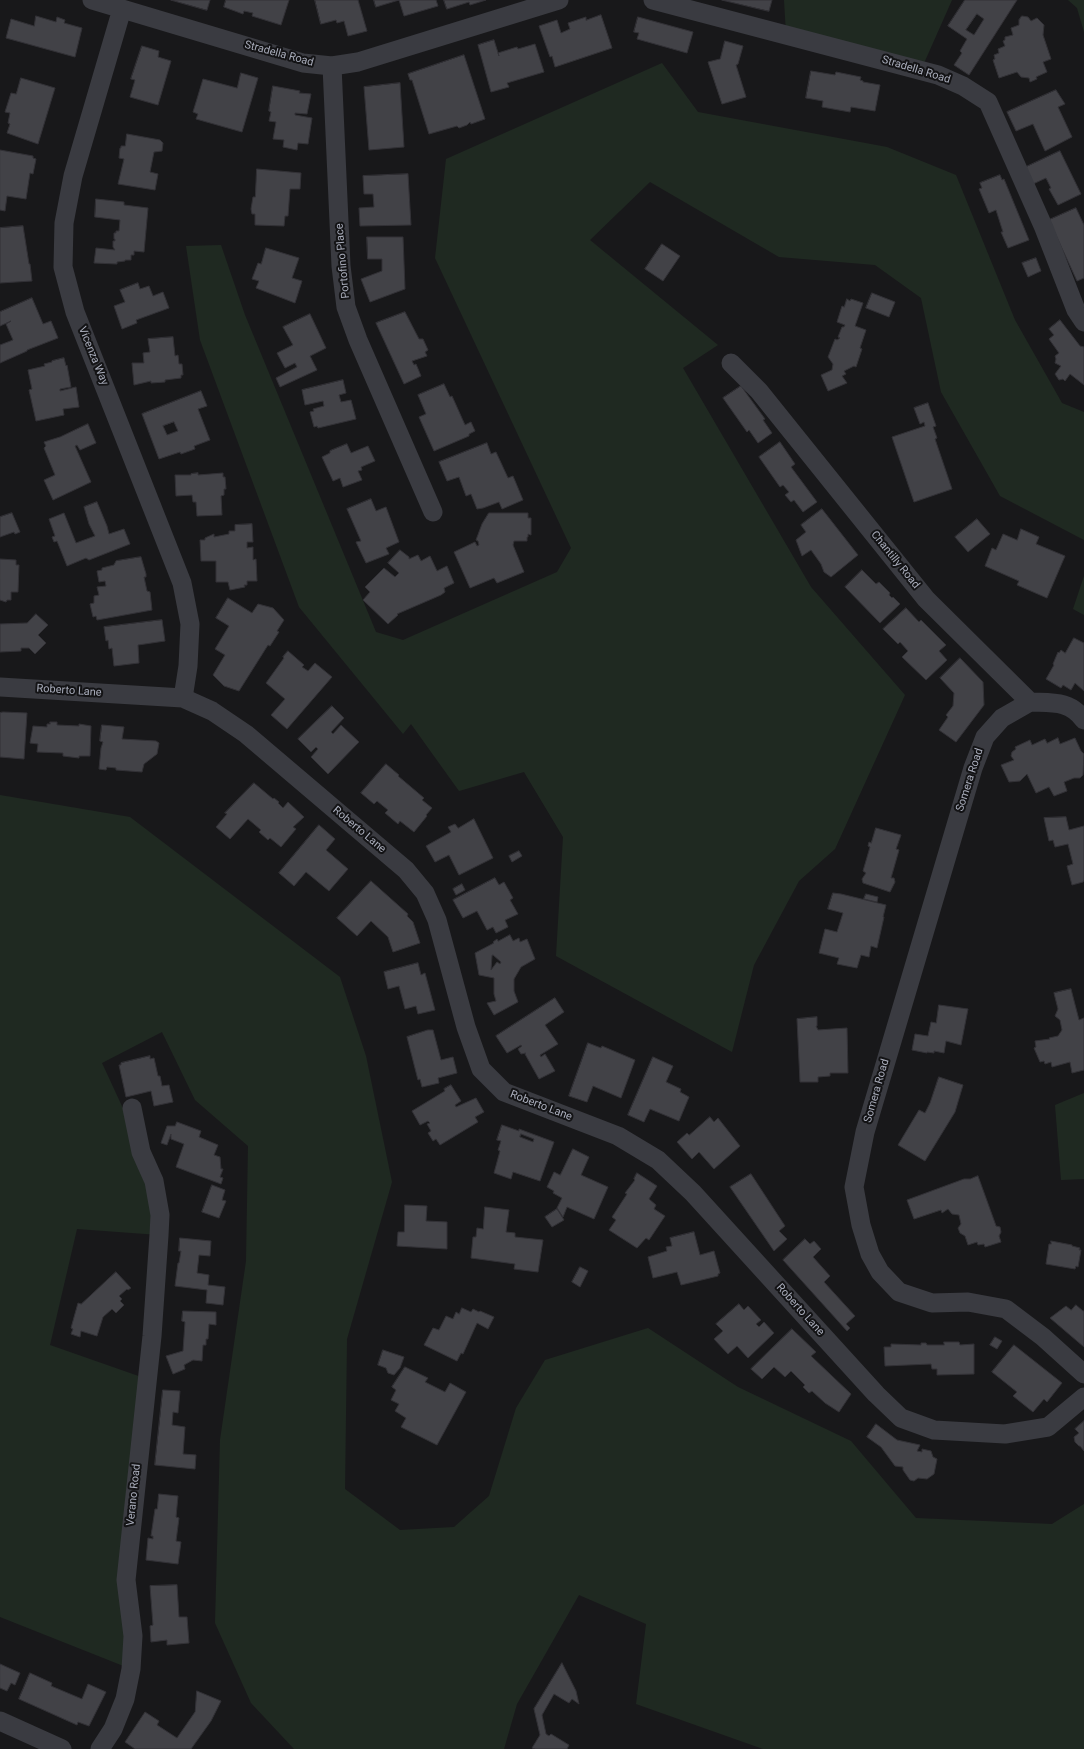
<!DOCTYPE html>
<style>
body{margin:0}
canvas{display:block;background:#18181a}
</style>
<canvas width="1084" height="1749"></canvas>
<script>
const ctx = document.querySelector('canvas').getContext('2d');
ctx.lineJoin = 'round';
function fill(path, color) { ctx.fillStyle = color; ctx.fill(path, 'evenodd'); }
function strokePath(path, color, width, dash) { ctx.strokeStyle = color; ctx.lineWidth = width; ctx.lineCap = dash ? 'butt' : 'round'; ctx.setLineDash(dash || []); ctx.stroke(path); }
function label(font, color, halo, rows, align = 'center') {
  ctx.font = font + ' Roboto,sans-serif'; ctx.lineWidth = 4; ctx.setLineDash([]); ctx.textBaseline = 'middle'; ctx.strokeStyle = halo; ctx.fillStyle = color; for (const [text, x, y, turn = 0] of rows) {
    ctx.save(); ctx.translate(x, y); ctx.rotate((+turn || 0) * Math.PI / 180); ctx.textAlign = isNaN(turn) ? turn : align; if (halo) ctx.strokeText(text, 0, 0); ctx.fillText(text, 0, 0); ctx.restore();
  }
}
const green = new Path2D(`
 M784 0H952L921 70 786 34Z
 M1068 0H1084V32L1077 8Z
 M662 63 698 112 887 147 956 175 1015 320 1062 403 1084 412V540L1000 496 941 392 921 298 875 265 779 257 650 182 590 240 718 345 683 368 811 587 905 695 835 849 799 881 754 965 732 1052 556 956 563 837 524 772 459 791 411 724 403 734 299 607 200 340 186 246 221 245 245 315 376 632 403 640 557 572 571 548 435 258 446 159Z
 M1084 576V615L1073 609Z
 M0 795 130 817 340 977 366 1056 392 1182 347 1339 345 1489 400 1530 454 1527 489 1496 516 1408 545 1360 648 1328 738 1387 851 1441 916 1518 1052 1524 1084 1504V1749H763L636 1704 646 1624 579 1595 517 1704 504 1749H294L251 1703 215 1623 220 1440 246 1261 248 1146 195 1100 162 1032 102 1063 133 1130 159 1235 77 1229 50 1345 147 1379 129 1540 131 1669 0 1617Z
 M1084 1093V1179L1061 1180 1055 1105Z`);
const building = new Path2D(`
 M171 0H210L207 10Z
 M226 0H289L281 25 252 16 253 13 244 11 243 14 224 7Z
 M315 0H358L367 31 348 36 344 21 337 23 336 20 321 24Z
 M374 0H436L438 6 404 16 399 0 376 7Z
 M444 0H486L470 5 469 2 447 9Z
 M722 0H772L769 11Z
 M965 0H1017L969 75 954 65 962 53 960 51 967 39 948 26ZM977 14 984 19 974 35 966 30Z
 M601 15 612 48 555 67 552 56 550 57 539 26 557 20 561 33 570 29 568 23 586 17V20Z
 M36 16 56 22 57 17 65 20 64 23 82 28 75 57 6 38 11 19 34 26Z
 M1022 16 1028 17 1031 21 1037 18 1044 25 1043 35 1051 59 1043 62 1047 72 1036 77 1037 79 1030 82 1029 78 1021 77 1017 72 999 78 993 60 995 59 994 55 999 53 998 49 1005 46 1003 41 1005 40V37L1013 35 1011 28 1019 25V20Z
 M638 17 693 32 687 53 637 39 639 33 634 32Z
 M494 40 499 56 498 53 517 47 518 49 535 44 544 72 507 83 509 87 491 92 478 45Z
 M725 41 743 46 738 64 736 65 746 97 722 104 708 62 720 59Z
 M142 46 159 51 158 57 171 61 158 105 130 97 135 80 131 79Z
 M464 55 485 119 471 124 470 122 467 125 459 128 457 126 429 134 412 80H410L408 74Z
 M811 71 835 75 836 72 861 77 860 80 863 81V82L880 85 875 111 851 107 850 112 822 107 823 101 806 98Z
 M241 73 258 78 242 132 196 119 198 114 193 112 203 79 237 88Z
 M21 78 55 88 38 144 7 133 10 124 8 123 10 113 5 112 11 93 16 94Z
 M400 83 404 147 369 150 364 87Z
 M273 86 300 91 299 93 311 94 307 114 295 113V115L312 118 308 144 298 143 297 150 283 147 284 140 273 139 276 122 269 121 271 112 269 111Z
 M1056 90 1065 104 1058 107 1072 137 1045 151 1033 124 1016 131 1007 112Z
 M127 134 160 140 163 143 162 151 154 152 150 172 158 174 155 190 118 184 124 159 119 158 120 148H121V146H125Z
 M0 150 33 156V158L36 159 33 174 30 173 26 199 7 196 5 211 0 210Z
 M1060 151 1081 194 1058 205 1049 189 1051 188 1046 178 1033 184 1026 167Z
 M257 169 301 173 300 189H290L288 216H285L284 226 255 225V214H252L251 209 253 197H255Z
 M408 174 411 225 360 226 359 208 374 207 373 194H364L363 176Z
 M1000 175 1002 180 1004 179 1029 240 1008 248 1001 232H1003L996 210 989 213 979 189 982 188 980 183Z
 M96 199 124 202V205L148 208 144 252 134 251V255H131V260H125V261L117 262V264L94 263 96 248 115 250 113 247V241H115V239H114V233H116V231H119L120 220 95 217Z
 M1076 208 1084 225V278L1077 281 1049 220Z
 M23 226 29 264H30L32 281 0 283V228Z
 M367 237H403L405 289 370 302 361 279 382 271V259H368Z
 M662 244 680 256 663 281 645 269Z
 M266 248 299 258 292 278 302 281 295 303 256 288 259 281 252 279 258 263 261 264Z
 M1036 258 1041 271 1028 277 1022 263Z
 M138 283 140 289 149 286 153 296 163 292 169 308 136 320 137 323 122 329 114 306 125 302 120 290Z
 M872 293 895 302 889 317 866 308Z
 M32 298 43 324 51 321 58 338 27 350V351L0 363V345L13 340 6 324 11 321 0 326V312Z
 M847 299 850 301 851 299 863 303 855 326 866 330 860 348 862 349 856 367 854 366 844 371 846 374 842 376 847 383 828 391 821 375 832 370 833 364 828 357 835 339 837 340 840 338 838 337 842 327H844L845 325 837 322 842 306 844 307Z
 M405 312 419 339H423L428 350 425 352 427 356 412 361 414 365 416 364 421 376 404 384 376 323Z
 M310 314 326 348 310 356 317 370 280 387 276 378 297 367 295 363 285 368 277 353 293 345 283 327Z
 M1060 320 1080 346 1084 347V385L1070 374 1065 381 1063 379 1059 380 1055 374 1061 366 1055 363 1056 359 1055 356 1059 353 1049 339 1054 335 1049 329Z
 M173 337 175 356 178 355 179 364H182L183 375H181V378L165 380V382L151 383V381L134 385 132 363H144L143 353 150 352 148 339Z
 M64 358 66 366 67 365 71 387 60 389V391L76 387 79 407 63 409 64 415 36 421 29 390 32 389 28 370 45 366 44 364 52 362V361Z
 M343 380 346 393 339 395 341 402 351 400 356 419 318 428 317 426 314 427 310 412 314 411 313 409 324 406 323 401 305 405 302 390Z
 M444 384 450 397 452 396 465 425 471 422 475 431 469 434V436L434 451 419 417 426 414 418 395Z
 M741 386 765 419 763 420 772 433 758 443 749 430 747 432 723 398Z
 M201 391 207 406 198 409 210 440 194 446 195 449 181 454 180 452 159 459 142 414ZM174 422 178 431 167 435 163 426Z
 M928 403 936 426 933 427 937 438 935 439 952 489 914 502 892 437 925 426 924 422 920 424 914 408Z
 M88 424 96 443 80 450 77 445 75 446 91 482 53 500 44 480 55 475 44 448 46 446 44 442 60 437Z
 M780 442 795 464 791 467 817 502 803 512 794 500 791 502 785 495 789 492 783 485 780 487 759 457Z
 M487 443 491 454 496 452 508 478 513 476 523 500 502 509 499 502 483 508 477 509 471 494 466 496 459 477 447 481 439 462Z
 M347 444 351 453 368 446 375 461 361 467 362 470 358 471 362 480 343 487 340 478 333 481 322 457 330 453V451Z
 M198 473V475L223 473V477H225L226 489H224V495L221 496 222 515 197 516 196 502H193L192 495 176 496 175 475H191V474Z
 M371 499 376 511 386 507 399 542 386 548 389 554 366 563 356 542 361 541 347 509Z
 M97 502 107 526 109 534 124 529 130 544 89 560 86 558 67 566 57 541 54 542 52 537 55 536 49 519 64 513 76 543 95 536 89 524 84 507Z
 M822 509 858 555 831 577 824 572 821 564 811 550 802 556 796 540 806 532 801 525Z
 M12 513 20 532 15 534 14 532 0 537V517Z
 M489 513H528V518H531V535L528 534V537H527V541H514L513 545 524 572 497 583 494 578 470 588 454 552 475 542 477 546 479 545 478 541 476 540 482 524Z
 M977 519 990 534 968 552 955 537Z
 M252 524 253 542H247V548L253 547V560L256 559 257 581H247V585H244L245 587 230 590 228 582H216V561H201L200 540H205V538L214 534V537L229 534V531H235V525Z
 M1021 529 1039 537 1036 544 1065 556 1047 598 1017 585 1019 581 985 566 992 548 996 550 1003 534 1017 540Z
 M400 550 409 557V559L418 555 421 561 430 556 437 571 447 566 454 583 444 588 445 592 441 595 397 614 398 615 388 624 363 600 370 592 365 587 384 568 395 577 399 573 388 563Z
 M141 557 146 574V577H144L147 591 150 592 152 610 97 620 96 616 93 617 90 604 94 603V596L99 595 97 587 106 586 105 581 99 582 97 571 102 570V568L114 565 116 561Z
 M0 559 16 560V565H19L18 592H11V600H7L6 602 0 600Z
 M862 570 876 584 879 582 890 593 889 595 892 598 893 597 900 604 880 623 845 587Z
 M228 598 252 613 258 604 273 608 284 620 277 631 279 632 270 646 268 645 239 691 224 686 213 675 225 655 215 649 229 626 216 618Z
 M906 608 919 622 921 620 946 645 939 651 947 660 926 680 902 657 908 651 900 642 898 644 883 629Z
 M36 614 48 625 38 635 46 643 35 654 29 648H21V651L0 652V624L27 623Z
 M162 620 165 641 138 645 139 663 114 666 112 648 109 649 108 640 106 641 104 627Z
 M1074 638 1084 643V691L1075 683 1071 690 1063 685 1061 688 1046 679 1054 665 1053 664 1058 652 1059 653 1061 650 1065 653Z
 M288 651 304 665 302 667 308 671 315 663 332 677 287 729 271 715 285 699 266 683 284 658 283 657Z
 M960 658 983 682 984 705 956 742 939 730 948 717 946 715 953 706 954 693 940 678Z
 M332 706 344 718 331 732 333 734 341 725 359 742 328 774 311 757 318 749 316 747 311 752 298 739Z
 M3 712 27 713 24 759 0 757V713Z
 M50 722H57V725L79 726V724L91 726 90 756H79V758L63 756V753L37 752 38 744 30 743 33 726 47 727V724H50Z
 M102 725 124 727 122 739 156 741 159 743 157 754 144 764 142 772 116 770V768L107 767 106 770 99 769 101 748 103 742 100 741Z
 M1058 738 1060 744 1075 738 1081 751 1084 754 1083 775 1080 778H1074L1064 782 1067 791 1054 796 1049 787 1036 793 1027 774 1020 781 1009 782 1001 765 1014 760 1011 756 1012 752 1016 749 1015 747 1030 740 1032 745 1045 739 1047 743Z
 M386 764 399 775 398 776 424 798 422 800 432 808 426 815 427 816 414 832 400 821 398 824 385 813 388 810 377 801 374 804 361 793Z
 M254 783 273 799 274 798 279 802 278 803 283 808 288 802 304 817 293 827 296 829 281 847 270 838 268 840 259 832 261 830 248 819 230 839 216 827 227 814 225 813Z
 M1066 817 1069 830 1084 826V880L1083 882 1072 885 1067 866 1073 864 1068 844 1055 847 1053 840 1049 841 1044 818Z
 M474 819 493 858 459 875 449 855 435 862 426 846 451 832 448 827 455 824 458 828Z
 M319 825 335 839 326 850 348 869 329 891 306 872 294 886 279 873Z
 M876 828 901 835 896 849 899 850 891 878H894L895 882 890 892 863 883 862 879 866 873 863 871 870 847 868 846 869 842 871 843Z
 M519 851 522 856 512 862 509 856Z
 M495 878 499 885 504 882 513 898 510 900 518 914 505 920 508 927 496 933 493 927 487 930 477 911 463 918 453 900Z
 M371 881 408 914 407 916 413 922 420 943 393 952 388 937 371 921 357 936 337 918Z
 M462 884 465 890 456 895 453 889Z
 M833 893 841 894 886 905 883 917H884L877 948 871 946 869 957 861 955 857 968 837 964 839 958 819 953 825 929 837 932 843 913 828 909Z
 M866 894 878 897 877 902 864 899Z
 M510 935 513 941 519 938 520 942 527 939 535 959 521 967 514 979V991L518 1002 494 1015 487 1003 496 1001 494 994V978L479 975 475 953 494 943 493 942 497 939 498 941ZM493 955 501 962 500 964 497 962 491 970 492 956Z
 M418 963 421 975 425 973 435 1010 418 1014 416 1006 405 1009 399 986 388 989 384 972Z
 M1071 989 1079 1020 1084 1018V1070L1072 1073 1070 1062 1052 1067 1051 1062 1045 1064 1044 1061 1040 1062 1034 1048 1036 1047 1035 1041 1050 1039 1049 1038 1058 1036 1062 1030 1060 1020 1055 1016 1058 1009 1054 993Z
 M555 998 564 1012 545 1025 558 1044 540 1055 541 1057 545 1054 555 1071 539 1079 525 1054 526 1053 521 1054 518 1049 522 1046 521 1045 507 1053 496 1036Z
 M939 1005 968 1009 961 1045 946 1041 944 1053 934 1051V1053L927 1052V1053L912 1050 915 1034 928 1036 931 1022 936 1023Z
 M817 1017V1026H816L818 1030 847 1028 848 1073H830V1076L818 1077V1082H800L797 1019Z
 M428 1030H433L441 1060 453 1057 457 1073 438 1078 439 1083 422 1087 420 1079 418 1080 407 1037Z
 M588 1043 601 1048 602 1046 635 1060 621 1098 593 1086 587 1102 569 1096Z
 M150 1056V1059L154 1058 158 1076H160L162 1086 169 1085 173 1102 154 1106 151 1091 126 1097 119 1065H121V1063Z
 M653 1057 673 1066 666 1082 681 1089 680 1092 689 1097 679 1121 650 1109 644 1122 628 1115Z
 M939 1077 963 1085 955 1112 925 1161 898 1145 919 1110 925 1113 930 1103Z
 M451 1085 461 1101 455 1105 456 1107 476 1098 484 1112 475 1117 478 1122 440 1145 436 1139 433 1141 428 1133 431 1131 427 1124 430 1123 428 1121 420 1125 412 1111 445 1091 444 1089Z
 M710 1117 714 1122 718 1118 740 1146 714 1169 699 1152 692 1159 677 1142 687 1133 689 1135Z
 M177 1122 201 1131 199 1137 218 1145 214 1155 220 1157 221 1169H223L220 1177 223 1178 221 1184 176 1167 184 1144 171 1139V1134L167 1145 161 1143 167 1126H175Z
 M502 1125 519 1131V1129L554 1142 540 1181 513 1172 511 1179 494 1173 500 1151 498 1150 501 1141 497 1140ZM521 1134 534 1139 533 1142 520 1137Z
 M573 1149 589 1157 581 1175 608 1187 594 1219 567 1207 563 1217 557 1208 562 1198 553 1193 554 1191 547 1187 554 1172 560 1175Z
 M637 1173 657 1186 649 1199 656 1205 654 1209 665 1216 649 1240 646 1238 637 1248 609 1230 616 1220 612 1217 627 1194 625 1193 635 1180 634 1179Z
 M751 1174 785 1226 779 1231 787 1239 774 1251 730 1187Z
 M978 1176 995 1223 996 1226 1000 1227 1001 1232 999 1236 1001 1242 985 1247 984 1244 978 1245 977 1242 968 1245 965 1236 960 1233 958 1228 961 1224 959 1215 952 1214 948 1209 942 1213 941 1210 914 1219 907 1200 964 1179H970Z
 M212 1185 225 1190 222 1200 226 1201 219 1218 202 1212Z
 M405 1205 427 1206 426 1221 447 1222V1249L397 1246 398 1232H404Z
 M485 1207 509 1210 506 1232 515 1233V1237L543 1240 538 1272 514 1269 515 1264 471 1258 473 1237H476L477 1228 483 1229Z
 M557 1209 564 1220 552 1227 545 1217Z
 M694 1232 700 1255 714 1251 720 1273 718 1274V1276L681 1285 677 1272 653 1278 648 1257 667 1251 666 1247 672 1246 670 1238Z
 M180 1238 211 1241 210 1256 199 1255 197 1273 209 1275 208 1285 225 1287 223 1305 206 1303 207 1290 175 1286 178 1263H179L181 1251H179Z
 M805 1239 810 1244 814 1241 821 1249 813 1257 830 1276 824 1282 855 1316 846 1324 850 1328 847 1331 783 1260Z
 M1051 1241 1072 1245V1246L1080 1248 1079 1250H1081L1078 1267 1076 1266 1075 1269 1046 1264 1049 1244H1051Z
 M580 1267 588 1271 580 1287 572 1282Z
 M116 1272 131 1288 128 1290 127 1289 119 1296 122 1299 120 1301 124 1305 116 1313 112 1309 103 1317 97 1336 81 1331 80 1337 71 1334 73 1329 71 1328 78 1303 81 1304Z
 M739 1304 744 1310 748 1306 761 1320 756 1324 759 1327 764 1322 774 1333 748 1358 737 1346 728 1354 714 1339 723 1331 716 1324Z
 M1076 1305 1083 1311H1084V1347L1050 1318 1066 1306 1071 1310Z
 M462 1308 471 1312 473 1309 479 1312 480 1311 494 1317 488 1329 477 1323 463 1354 461 1353 457 1361 424 1345 433 1328 439 1330 446 1316 453 1319 456 1312 459 1314Z
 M183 1311 216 1312V1325L209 1324 208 1339H206V1345H203L202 1361 193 1360 184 1365 185 1369 173 1374 166 1356 183 1351 185 1322 182 1321Z
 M792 1329 816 1352 811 1356 851 1394 839 1412 825 1403 812 1391 809 1393 803 1387 805 1385 791 1371 785 1377 774 1367 762 1379 751 1369Z
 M995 1337 1002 1341 997 1349 990 1345Z
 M944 1342H959L960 1345 974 1344V1374L937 1375V1369H932L931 1364 885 1366 884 1347H891V1344L921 1345V1343H926L927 1345H944Z
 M1014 1345 1062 1383 1047 1402 1044 1399 1033 1412 1013 1396 1017 1392 992 1372Z
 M383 1350 404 1357 400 1368 394 1375 388 1373 386 1368 378 1365Z
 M405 1367 428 1378 425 1382 445 1392 450 1383 466 1392 437 1445 401 1427 406 1418 395 1411 399 1404 391 1400 396 1390 392 1387Z
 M163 1390 180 1391 178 1413 173 1412 172 1425 185 1427 183 1454 196 1455 195 1469 155 1465Z
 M1084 1421V1451L1080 1446H1079L1075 1442 1074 1437 1079 1433 1075 1429Z
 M876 1424 897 1440 920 1445 917 1451 922 1452V1449L931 1451 933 1457 937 1459 934 1474 927 1479 918 1478 914 1481 910 1480 903 1470V1467L895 1466 881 1447 867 1437Z
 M159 1494 178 1496 176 1517 179 1518 176 1541 181 1542 178 1564 146 1560 148 1538 153 1539V1536H151L155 1509H157Z
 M177 1585 179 1617H187L189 1643 167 1645V1640L151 1642 150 1626 153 1625 150 1586Z
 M562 1663 576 1691 579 1704 572 1699 569 1703 554 1694 542 1715 546 1734 549 1736 551 1734 569 1745 567 1749H535L532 1748 540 1735 534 1709Z
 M0 1664 20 1673 15 1685 11 1683 7 1691 0 1688Z
 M30 1673 52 1683 51 1686 82 1699 88 1684 106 1692 89 1726 78 1722 77 1725 19 1699Z
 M197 1691 221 1701 211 1721 191 1749H135L125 1742 145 1712 159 1721 157 1725 177 1738 195 1712Z`);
const minor = new Path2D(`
 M92 0 303 63 332 66 358 62 559 0
 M653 0 938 75 963 86 988 102 1044 228 1076 310 1084 322
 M122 9 73 176 64 223 63 267 75 312 182 583 190 624 188 666 183 698
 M332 66 341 266 346 307 358 340 433 512
 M731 363 759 391 926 599 1030 702C1051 703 1070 700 1084 720
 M0 687 183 698 212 711 246 734 406 870 425 893 437 920 466 1027 481 1069 504 1092 618 1136 658 1160 693 1193 876 1394 901 1418 934 1430 1005 1434 1048 1427 1084 1397
 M1030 702 1002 718 985 737 973 768 865 1132 854 1187 861 1225 870 1254 880 1272 899 1292 932 1303 968 1302 1006 1309 1043 1337 1084 1374
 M0 1721 62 1749
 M100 1749 113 1729 125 1699 131 1669 133 1636 126 1580 152 1336 159 1235 160 1215 154 1181 141 1152 132 1108`);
const streetNames = [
 ["Stradella Road",279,54,15],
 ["Stradella Road",916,70,17],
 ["Portofino Place",343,261,-95],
 ["Vicenza Way",93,356,68],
 ["Chantilly Road",895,560,51],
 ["Roberto Lane",69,691,4],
 ["Somera Road",970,780,-72],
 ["Roberto Lane",359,830,40],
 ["Somera Road",877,1091,-74],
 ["Roberto Lane",541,1106,21],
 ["Roberto Lane",800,1310,48],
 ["Verano Road",134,1495,-84]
];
fill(green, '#1f2921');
fill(building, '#424247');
strokePath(building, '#323136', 1);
strokePath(minor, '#3a3b41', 19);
label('11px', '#a9adbb', '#131315', streetNames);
</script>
